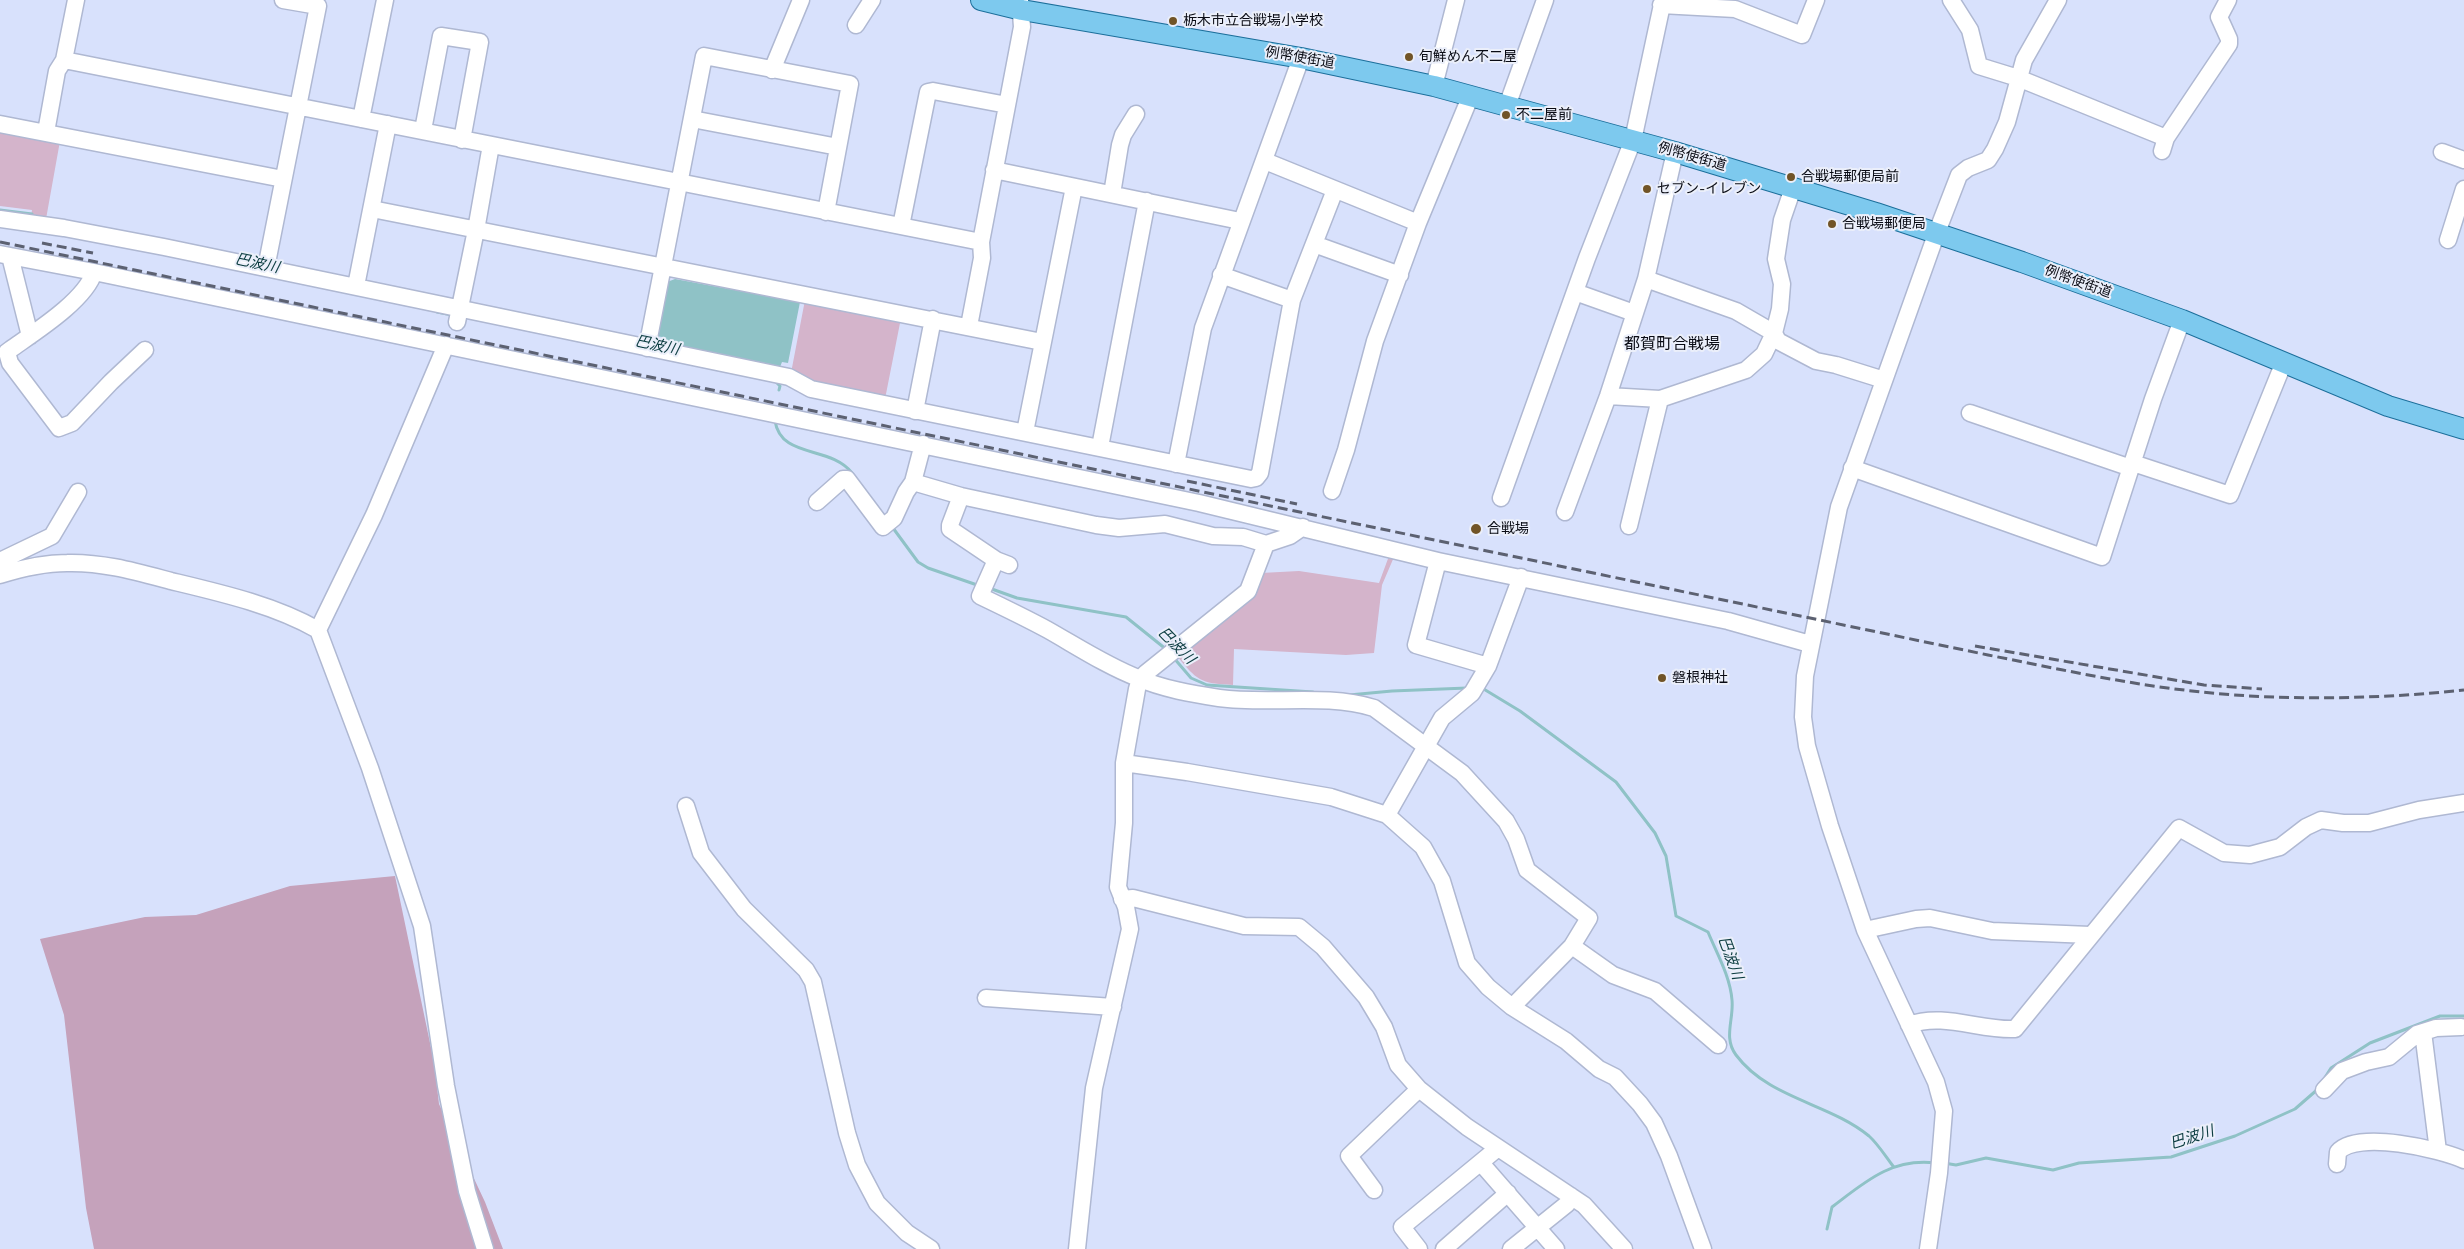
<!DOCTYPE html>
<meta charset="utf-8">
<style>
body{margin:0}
canvas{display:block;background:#d8e1fc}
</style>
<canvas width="2464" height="1249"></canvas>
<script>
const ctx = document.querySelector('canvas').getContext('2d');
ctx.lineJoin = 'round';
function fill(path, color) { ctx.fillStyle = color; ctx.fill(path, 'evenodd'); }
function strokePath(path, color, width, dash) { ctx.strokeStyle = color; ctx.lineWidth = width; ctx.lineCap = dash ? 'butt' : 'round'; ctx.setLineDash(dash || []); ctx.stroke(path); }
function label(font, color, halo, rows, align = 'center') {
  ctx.font = font + ' "Space Grotesk","Noto Sans JP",sans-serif'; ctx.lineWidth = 4; ctx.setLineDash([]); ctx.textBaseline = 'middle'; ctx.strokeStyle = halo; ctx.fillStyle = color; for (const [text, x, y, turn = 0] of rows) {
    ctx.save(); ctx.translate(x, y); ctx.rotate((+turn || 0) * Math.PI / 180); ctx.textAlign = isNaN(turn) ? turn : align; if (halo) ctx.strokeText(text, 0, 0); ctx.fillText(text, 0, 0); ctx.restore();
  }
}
const green = new Path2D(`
 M0 131 60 141 46 219 31 217 32 210 0 206Z
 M805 300 901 318 885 399 814 385 791 373Z
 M1389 556 1394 557 1382 585 1374 653 1346 655 1234 649 1233 685C1199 683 1198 681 1176 655L1261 573 1299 571 1379 583Z`);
const forest = new Path2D(`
 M395 876 434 1062 439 1104 485 1202 503 1249H94L86 1208 64 1015 40 939 145 917 196 915 290 886Z`);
const water = new Path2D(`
 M675 279 800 302 788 363 782 362 780 367 661 346 662 337 656 336 667 282Z`);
const stream = new Path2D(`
 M0 210 32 214
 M437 312 452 315
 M776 382 780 386 779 390
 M775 421C781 459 830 445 852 473
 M893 528 918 562 928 568 980 586
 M989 588 1017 598 1126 617 1167 650
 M1173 657 1191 678 1207 685 1313 692
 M1482 688 1520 711 1616 782 1655 833 1666 856 1676 916 1708 932C1717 954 1730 976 1732 1000 1734 1019 1723 1038 1736 1055 1769 1099 1829 1103 1869 1136 1878 1144 1886 1157 1893 1166
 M1349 695 1392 691 1467 688
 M2324 1079 2331 1068 2370 1043 2440 1016H2464
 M1944 1163 1956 1165 1986 1158 2053 1170 2079 1163 2171 1157 2235 1136 2295 1109 2318 1089
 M1827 1229 1832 1207C1865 1182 1891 1158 1935 1163`);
const minor = new Path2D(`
 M1951 0 1970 30 1979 66 2018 78 2166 138
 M1661 5 1735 9 1802 35 1816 0
 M856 25 872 0
 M64 60 981 242
 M772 70 801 0
 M1434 86 1456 0
 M1507 106 1545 0
 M361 119 385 0
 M692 119 838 147
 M0 124 283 179
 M423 130 441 36 480 42 462 140
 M46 132 57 71 64 60 76 0
 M2162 151 2166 138 2229 44V39L2219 17 2228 0
 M2442 152 2464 160
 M1265 161 1418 223
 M994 170 1240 221
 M1112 194 1120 145 1123 135 1136 114
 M372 209 1042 342
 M0 219 64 228 164 247 789 377 811 389 1251 479 1256 478 1260 473 1292 300 1335 190
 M901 226 928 92 933 91 1007 105
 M2448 240 2464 189
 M1314 244 1400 275
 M0 254 94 272 1199 503 1438 561 1728 621 1810 644
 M10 256 30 336
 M266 268 318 6 283 0
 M94 272C86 300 35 332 11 349L7 352 10 363 59 428 72 423 111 382 145 350
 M1221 275 1292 300
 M1646 279 1736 311 1774 333 1778 341 1816 361 1836 365 1884 380
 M356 286 388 124
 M1575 292 1634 313
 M457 322 476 230 491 145
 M969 326 982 258 981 242 1022 27 1020 0
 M647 348 704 56 850 84 826 212
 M1608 396 1660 399 1746 370 1764 354 1774 333 1780 309 1782 284 1776 259 1782 220 1793 188
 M915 411 933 319
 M1970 413 2131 468
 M1025 432 1074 187
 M923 444 913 482 961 496 1096 525 1119 528 1165 524 1213 536 1243 537 1266 544 1290 536 1303 527
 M1100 447 1147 201
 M2133 463 2230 495 2284 362
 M1176 464 1203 328 1301 58
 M1852 468 2102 557 2153 399 2182 320
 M1332 491 1346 450 1375 341 1418 223 1471 95
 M961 496 950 525V529L996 560 1009 565
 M1501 498 1587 258 1633 140 1663 0
 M817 502 843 479H847L883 527 894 518 906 492 913 482
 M1565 512 1608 396 1646 279 1675 152
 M1629 526 1660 399
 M996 560 980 596C1003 607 1026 618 1048 630 1078 647 1107 666 1138 678 1163 689 1193 694 1219 698 1270 705 1325 693 1374 708L1462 773 1506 821 1516 839 1527 870 1589 918 1572 946 1512 1007
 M0 561 52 536 78 492
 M1438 561 1416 645 1488 666
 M0 575C22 568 45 563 67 563 103 562 137 572 171 581 221 593 274 605 318 630L370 768 422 926 446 1086 467 1191 485 1249
 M318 630 374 515 446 345
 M1124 763 1187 772 1331 797 1387 815 1423 847 1442 881 1467 963 1488 987 1512 1007 1566 1041 1599 1069 1615 1077 1640 1104 1654 1123 1669 1156 1703 1249
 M686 806 701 853 744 909 806 970 813 982 847 1133 857 1165 877 1203 907 1233 931 1249
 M1387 815 1442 718 1472 693 1488 666 1521 577
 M1122 899 1133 898 1244 926 1299 927 1323 947 1366 997 1384 1027 1398 1065 1419 1089 1467 1127 1584 1205 1624 1249
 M1865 930 1916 919 1930 918 1992 931 2090 935
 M1572 946 1613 975 1655 991 1718 1045
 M986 998 1113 1007
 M1909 1025C1943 1012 1981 1031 2015 1029L2179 828 2224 853 2250 855 2280 847 2306 827 2321 820 2343 823H2369L2419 810 2464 803
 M2423 1032 2438 1151
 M2324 1090 2342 1071 2366 1062 2389 1057 2417 1034 2436 1028 2461 1027
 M1481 1163 1556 1249
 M2337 1164 2338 1152C2357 1130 2440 1149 2464 1160
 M1374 1190 1349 1156 1419 1089
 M1077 1249 1094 1088 1130 929 1126 907 1118 887 1124 823V763L1137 689 1140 679 1146 673 1248 591 1266 544
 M1419 1249 1402 1227 1498 1148
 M1444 1249 1508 1193
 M1511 1249 1567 1204 1571 1196
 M1928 1249 1939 1173 1944 1111 1936 1082 1865 930 1830 826 1807 746 1803 717 1805 676 1839 507 1937 232 1959 175 1968 168 1988 160 1995 149 2007 122 2024 60 2058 0`);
const major = new Path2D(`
 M981 0 1022 10 1301 58 1434 86 1675 152 1876 213 2022 262 2182 320 2388 406 2464 429`);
const rail = new Path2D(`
 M0 242 1988 655C2059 669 2130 685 2202 692 2284 701 2382 699 2464 690
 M42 243 93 253
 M1187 481 1297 504
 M1975 646 2204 685 2262 689`);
const markers = [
 [1173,21,5,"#715427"],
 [1409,57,5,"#715427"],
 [1506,115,5,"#715427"],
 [1791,177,5,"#715427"],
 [1647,189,5,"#715427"],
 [1832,224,5,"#715427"],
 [1476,529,6,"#715427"],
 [1662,678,5,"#715427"]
];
const poiNames = [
 ["栃木市立合戦場小学校",1183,21],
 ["旬鮮めん不二屋",1419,57],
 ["不二屋前",1516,115],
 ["合戦場郵便局前",1801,177],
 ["セブン-イレブン",1657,189],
 ["合戦場郵便局",1842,224],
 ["合戦場",1487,529],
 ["磐根神社",1672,678]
];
const streetNames = [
 ["例幣使街道",1300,58,10],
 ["例幣使街道",1692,157,16],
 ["例幣使街道",2078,282,20]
];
const waterNames = [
 ["巴波川",257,264,12],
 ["巴波川",657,346,12],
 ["巴波川",1176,646,45],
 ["巴波川",1730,958,70],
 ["巴波川",2192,1138,-18]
];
const quarterNames = [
 ["都賀町合戦場",1672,345]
];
fill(green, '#d4b4cb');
fill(forest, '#c5a2bb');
fill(water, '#8fc2c6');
strokePath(stream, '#8fc2c6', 3);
strokePath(minor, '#afb8d2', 19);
strokePath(major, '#1c6f9b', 22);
strokePath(minor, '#fff', 16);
strokePath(major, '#7dc9ee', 20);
strokePath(rail, '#5c6171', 3, [10, 5]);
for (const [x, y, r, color] of markers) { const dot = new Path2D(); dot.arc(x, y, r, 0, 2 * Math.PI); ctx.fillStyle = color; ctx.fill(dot); strokePath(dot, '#ebeffa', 2); }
label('14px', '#090b14', '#ebeffa', poiNames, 'left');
label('14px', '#090b14', '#ebeffa', streetNames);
label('italic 15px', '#0b3c40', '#ebeffa', waterNames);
label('16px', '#090b14', '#ebeffa', quarterNames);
</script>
